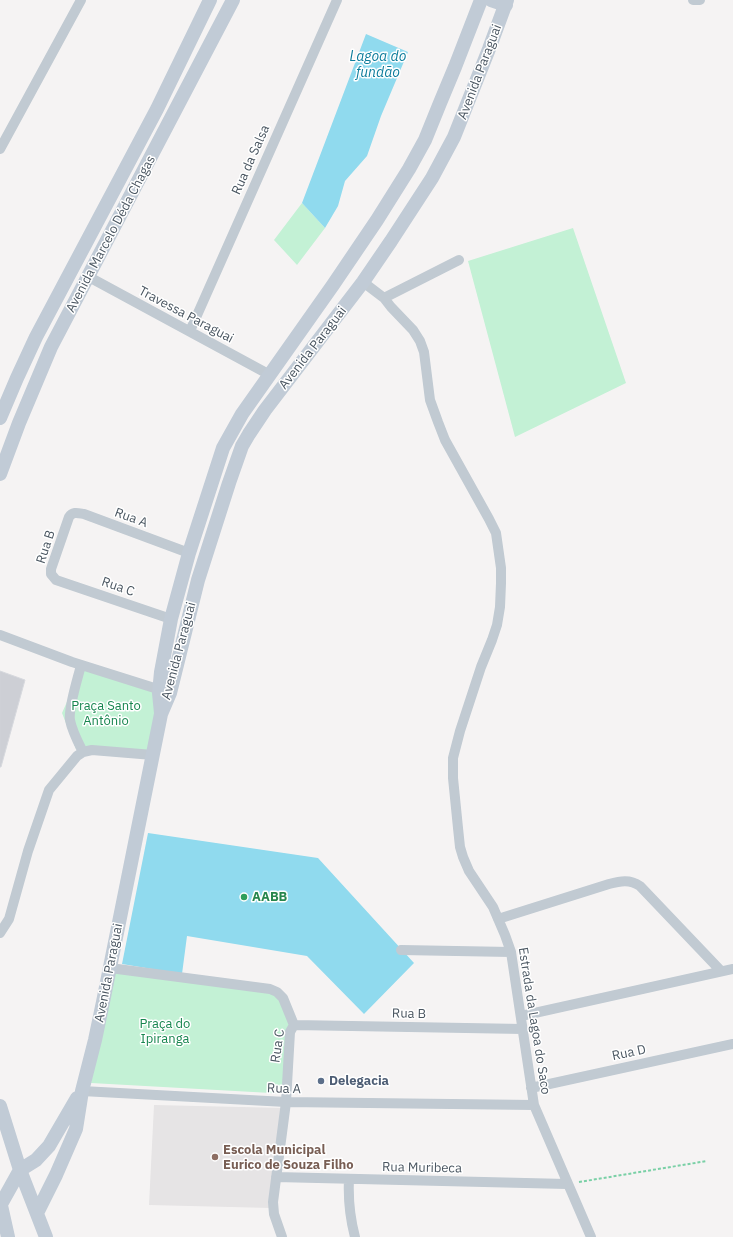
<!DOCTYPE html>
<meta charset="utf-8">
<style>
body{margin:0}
canvas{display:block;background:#f5f3f3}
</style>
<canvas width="733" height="1237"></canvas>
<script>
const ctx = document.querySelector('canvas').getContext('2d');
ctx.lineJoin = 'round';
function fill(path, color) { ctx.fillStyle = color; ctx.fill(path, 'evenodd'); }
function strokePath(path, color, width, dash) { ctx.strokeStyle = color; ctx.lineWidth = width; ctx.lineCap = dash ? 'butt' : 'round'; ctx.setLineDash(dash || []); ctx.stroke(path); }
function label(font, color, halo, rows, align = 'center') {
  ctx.font = font + ' "IBM Plex Sans",sans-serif'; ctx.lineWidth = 3; ctx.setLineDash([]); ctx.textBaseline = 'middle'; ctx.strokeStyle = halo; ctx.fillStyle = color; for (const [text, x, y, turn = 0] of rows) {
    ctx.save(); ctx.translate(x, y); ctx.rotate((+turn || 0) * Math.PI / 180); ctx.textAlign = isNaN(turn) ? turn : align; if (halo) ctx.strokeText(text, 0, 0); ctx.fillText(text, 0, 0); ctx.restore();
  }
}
const education = new Path2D(`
 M154 1105 285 1108 271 1208 149 1205Z`);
const green = new Path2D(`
 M302 203 325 228 297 265 274 240Z
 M573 228 626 383 515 437 468 261Z
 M82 668 158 692 152 752 76 749 62 713Z
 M116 969 281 995 293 1022 289 1094 91 1083Z`);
const water = new Path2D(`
 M366 34 408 52 381 116 367 156 345 181 338 206 325 228 302 203Z
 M148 833 318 858 414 963 364 1014 307 956 187 936 182 974 122 964Z`);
const building = new Path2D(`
 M0 671 25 680 1 767H0Z`);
const path = new Path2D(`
 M579 1182 707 1161`);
const street = new Path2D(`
 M693 0H700
 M0 149 81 0
 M89 277 270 375
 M363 282 384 298 391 307 413 330 420 341 424 352 430 400 438 422 445 440 489 519 496 533 501 568V583L500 607 497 625 492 640 481 667 460 731 453 758V778L458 828 460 847 463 857 469 871 493 907 505 935 511 952 534 1105 591 1237
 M384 298 459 260
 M190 331 337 0
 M171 619 56 580 51 574V569L69 517C73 511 78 513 84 514L189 553
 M0 635 72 662 164 691
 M81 665C78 678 68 708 70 720 72 731 78 742 83 752
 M498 919 609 884C620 881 630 879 640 886L721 971
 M0 933 9 919 28 851 49 790 77 756 83 752 92 750 153 755
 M401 950 511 952
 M110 968 270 989 277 992 283 998 294 1025
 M521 1016 733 969
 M294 1025 523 1029
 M531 1088 733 1044
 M82 1091 286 1102 534 1105
 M276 1177 567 1184
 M349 1179C348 1199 350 1218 355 1237
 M282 1237 274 1214 273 1202 286 1102 290 1032 294 1025`);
const secondary = new Path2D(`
 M491 0 506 5
 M0 418 17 378 36 337 157 109 210 0
 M0 474 19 423 51 347 233 0
 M161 713 159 693 161 672 171 619 189 553 223 448 242 414 333 285 377 220 409 169 425 140 440 103 455 67 481 0
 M0 1106 20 1170 46 1237
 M0 1201 8 1237
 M1 1204 20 1170 36 1160 49 1146 77 1098
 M37 1213 56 1175 76 1129 82 1091 95 1040 103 1002 161 714 170 693 198 580 229 483 242 446 249 434 265 410 363 282 391 241 432 178 454 137 489 49 507 0`);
const markers = [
 [244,897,4,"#2e9e5b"],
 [321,1081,4,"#5c6f8a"],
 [215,1157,4,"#8d6e63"]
];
const streetNames = [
 ["Avenida Paraguai",480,72,-69],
 ["Rua da Salsa",251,160,-66],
 ["Avenida Marcelo Déda Chagas",111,234,-62],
 ["Travessa Paraguai",186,315,28],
 ["Avenida Paraguai",313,348,-52],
 ["Rua A",131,518,20],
 ["Rua B",46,547,-72],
 ["Rua C",118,587,19],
 ["Avenida Paraguai",179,651,-75],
 ["Avenida Paraguai",109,973,-79],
 ["Rua B",409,1014,1],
 ["Estrada da Lagoa do Saco",534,1021,81],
 ["Rua C",278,1046,-82],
 ["Rua D",629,1053,-12],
 ["Rua A",284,1089,2],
 ["Rua Muribeca",422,1168,1]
];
const parkNames = [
 ["Praça Santo",106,706],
 ["Antônio",106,721],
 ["Praça do",165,1024],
 ["Ipiranga",165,1039]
];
const leisureNames = [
 ["AABB",252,897]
];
const serviceNames = [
 ["Delegacia",329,1081]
];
const educationNames = [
 ["Escola Municipal",223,1150],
 ["Eurico de Souza Filho",223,1165]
];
const waterNames = [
 ["Lagoa do",378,57],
 ["fundão",378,73]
];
fill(education, '#e6e4e5');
fill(green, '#c3f1d5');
fill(water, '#90daee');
fill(building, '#cdcfd5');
strokePath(building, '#d7d9de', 1);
strokePath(path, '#7ad0a6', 2, [3, 2]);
strokePath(street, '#c1cad2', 10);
strokePath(secondary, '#c1cbd6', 14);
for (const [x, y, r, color] of markers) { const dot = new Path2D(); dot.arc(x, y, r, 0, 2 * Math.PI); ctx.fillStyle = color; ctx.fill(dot); strokePath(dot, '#fff', 1.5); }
label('13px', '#4a5661', '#fff', streetNames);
label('13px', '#17864f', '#fff', parkNames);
label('bold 13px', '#27864d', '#fff', leisureNames, 'left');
label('bold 13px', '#4e5e75', '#fff', serviceNames, 'left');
label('bold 13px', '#785e54', '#fff', educationNames, 'left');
label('italic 14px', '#0c7c9b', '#fff', waterNames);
</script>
